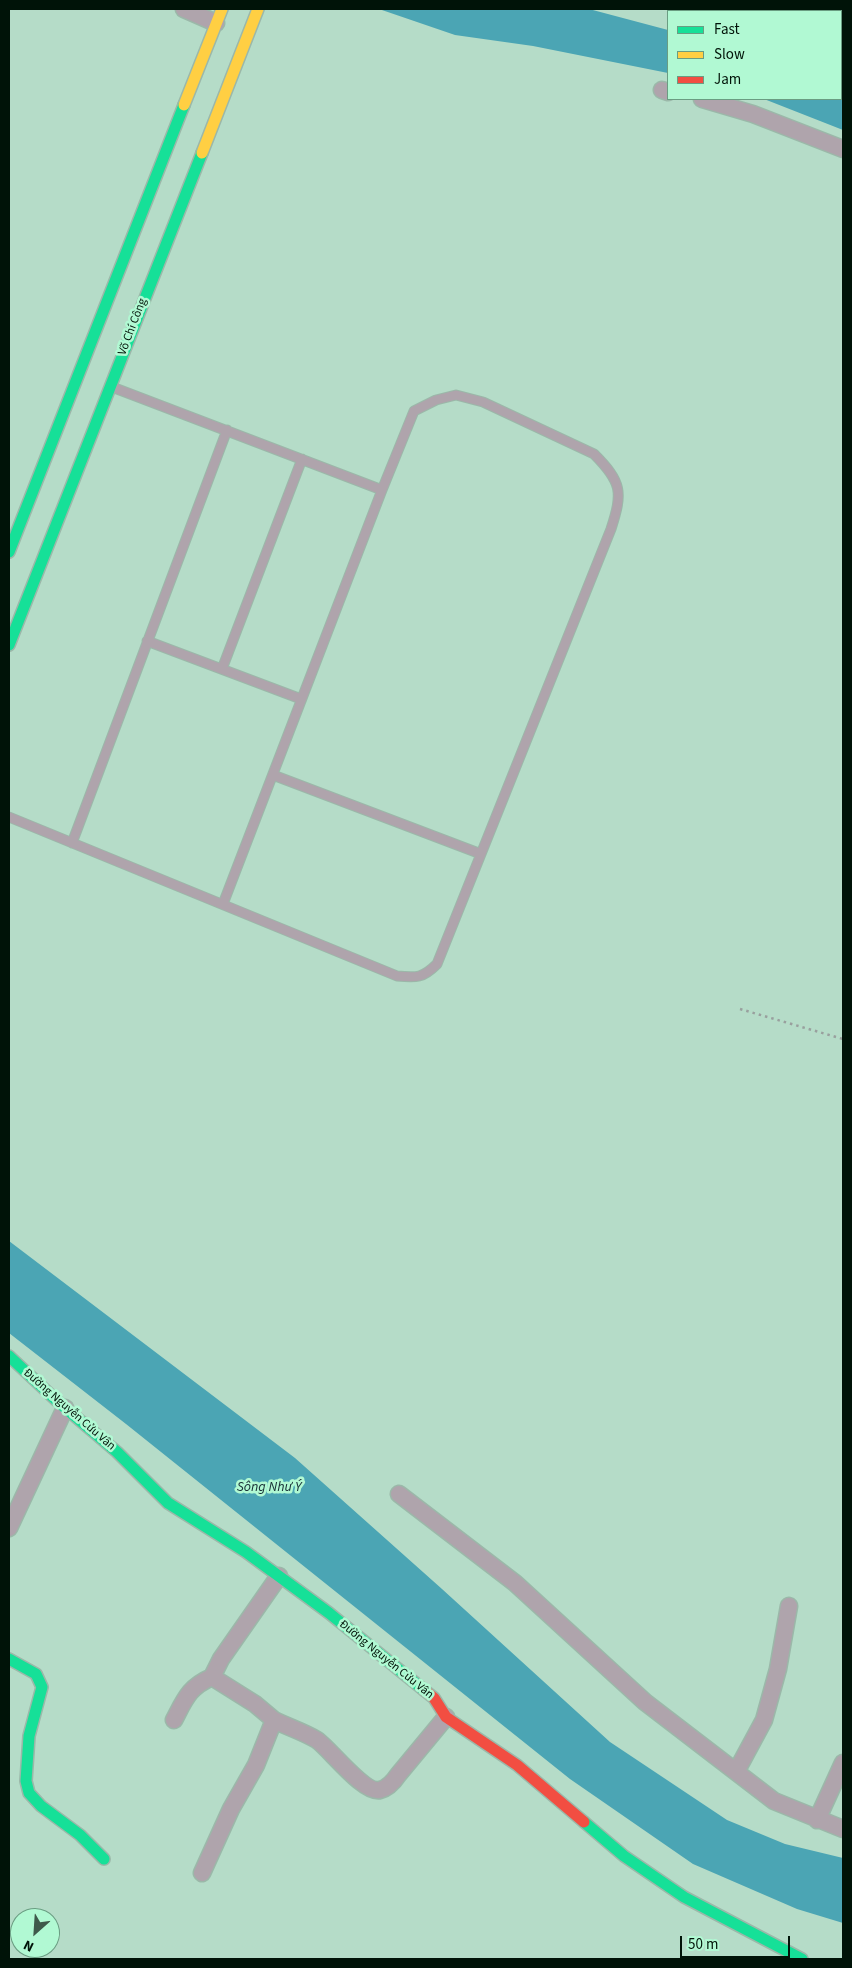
<!DOCTYPE html>
<meta charset="utf-8">
<style>
body{margin:0}
#map{position:relative;width:852px;height:1968px;overflow:hidden;background:#b5dcc8;font-family:"Source Sans 3",sans-serif}
canvas{display:block}
.frame{position:absolute;inset:0;border:10px solid #001308;pointer-events:none}
.legend{position:absolute;left:667px;top:10px;width:175px;height:90px;box-sizing:border-box;background:#b1f9d3;border:1px solid #6a9d82;margin:0;padding:6px 9px;list-style:none;font-size:15px;color:#001308}
.legend li{display:flex;align-items:center;gap:10px;height:25px}
.legend b{width:25px;border:1px solid #6a9d82}
.north{position:absolute;left:10px;top:1908px;width:50px;height:50px;box-sizing:border-box;background:#b1f9d3;border:1px solid #6a9d82;border-radius:50%;rotate:206deg;font-size:14px;font-weight:700;line-height:20px;text-align:center;color:#001308}
.north::after{content:'';display:block;margin:auto;width:18px;height:22px;background:#3f594b;clip-path:polygon(50% 0,100% 100%,50% 72%,0 100%)}
.scale{position:absolute;left:680px;top:1936px;width:110px;height:22px;box-sizing:border-box;border:2px solid #001308;border-top:0;padding-left:6px;font-size:15px;line-height:18px;white-space:nowrap;color:#001308;-webkit-text-stroke:4px #b1f9d3;paint-order:stroke}
</style>
<div id="map">
<canvas width="852" height="1968"></canvas>
<div class="frame"></div>
<ul class="legend">
<li><b style="height:6px;background:#16e098"></b>Fast</li>
<li><b style="height:6px;background:#ffcf43"></b>Slow</li>
<li><b style="height:6px;background:#f24e42"></b>Jam</li>
</ul>
<div class="north">N</div>
<div class="scale">50 m</div>
</div>
<script>
const ctx = document.querySelector('canvas').getContext('2d');
ctx.lineJoin = 'round';
function fill(path, color) { ctx.fillStyle = color; ctx.fill(path, 'evenodd'); }
function strokePath(path, color, width, dash) { ctx.strokeStyle = color; ctx.lineWidth = width; ctx.lineCap = dash ? 'butt' : 'round'; ctx.setLineDash(dash || []); ctx.stroke(path); }
function label(font, color, halo, rows, align = 'center') {
  ctx.font = font + ' "Source Sans 3",sans-serif'; ctx.lineWidth = 5; ctx.setLineDash([]); ctx.textBaseline = 'middle'; ctx.strokeStyle = halo; ctx.fillStyle = color; for (const [text, x, y, turn = 0] of rows) {
    ctx.save(); ctx.translate(x, y); ctx.rotate((+turn || 0) * Math.PI / 180); ctx.textAlign = isNaN(turn) ? turn : align; if (halo) ctx.strokeText(text, 0, 0); ctx.fillText(text, 0, 0); ctx.restore();
  }
}
const water = new Path2D(`
 M379 9H589L668 30V73L533 46 455 35Z
 M841 90 843 91V130L764 99H841Z
 M9 1241 295 1458 442 1589 610 1742 727 1820 785 1844 843 1858V1923L797 1909 693 1864 570 1779 126 1424 9 1333Z`);
const path = new Path2D(`
 M740 1009 843 1039`);
const lane = new Path2D(`
 M112 387 382 490
 M147 641 301 699
 M222 669 302 459
 M273 775 481 854
 M9 817 397 976C417 978 423 978 437 964L611 529C623 492 622 482 594 454L483 402 456 395 436 400 414 411 382 490 223 904
 M72 843 227 430`);
const street = new Path2D(`
 M184 9 216 23
 M662 90 668 92
 M702 99 753 114 843 149
 M399 1494 515 1583 645 1702 774 1801 843 1829
 M9 1528 65 1408
 M174 1720C185 1699 189 1687 212 1677
 M274 1720C288 1727 304 1732 317 1740 330 1749 364 1794 380 1790 388 1788 394 1781 398 1775L446 1717
 M736 1772 764 1720 778 1669 789 1606
 M817 1820 843 1763
 M202 1873 231 1809 256 1765 274 1720 255 1704 212 1677 221 1659 279 1576`);
const fast = new Path2D(`
 M9 552 184 105
 M9 645 202 153
 M9 1356 56 1400 117 1452 168 1503 246 1552 329 1613 424 1690
 M9 1659 36 1674 42 1687 29 1736 26 1781 29 1793 41 1806 80 1835 104 1859
 M584 1822 624 1856 684 1897 802 1959`);
const slow = new Path2D(`
 M184 105 222 9
 M202 153 258 9`);
const jam = new Path2D(`
 M424 1690 434 1698 446 1717 517 1765 584 1822`);
const streetNames = [
 ["Võ Chí Công",133,327,-69],
 ["Đường Nguyễn Cửu Vân",69,1410,41],
 ["Đường Nguyễn Cửu Vân",386,1660,39]
];
const waterNames = [
 ["Sông Như Ý",269,1488]
];
fill(water, '#4ba5b4');
strokePath(lane, '#9bb8a9', 11);
strokePath(street, '#9bb8a9', 19);
strokePath(fast, '#9bb8a9', 14);
strokePath(slow, '#9bb8a9', 14);
strokePath(jam, '#9bb8a9', 14);
strokePath(path, '#99a09e', 2.5, [2.5, 4]);
strokePath(lane, '#afa4ac', 9);
strokePath(street, '#afa4ac', 16);
strokePath(fast, '#16e098', 11);
strokePath(slow, '#ffcf43', 11);
strokePath(jam, '#f24e42', 11);
label('12px', '#001308', '#b1f9d3', streetNames);
label('italic 14px', '#182f36', '#b1f9d3', waterNames);
</script>
